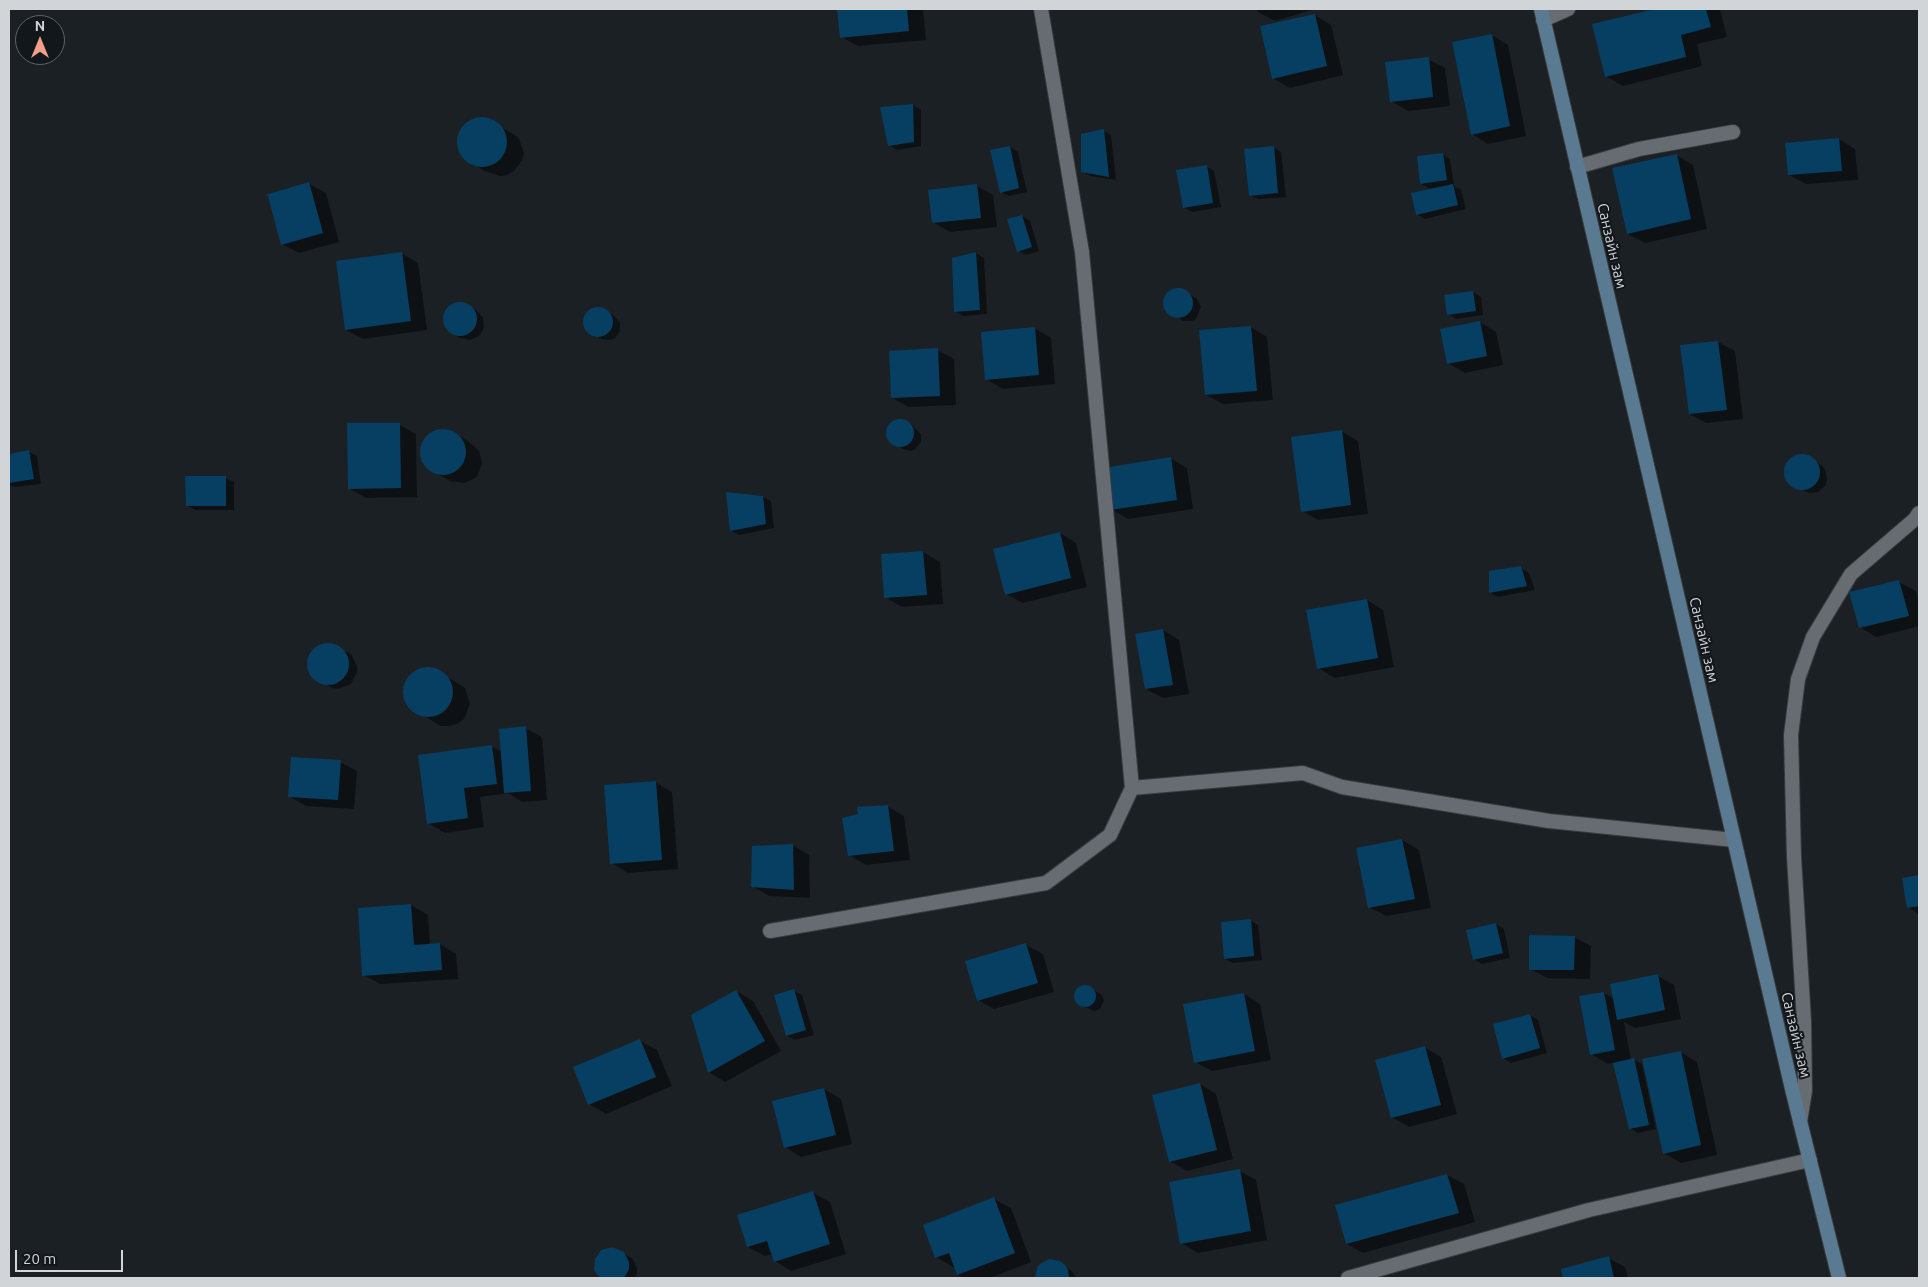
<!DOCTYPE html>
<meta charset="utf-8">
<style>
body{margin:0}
#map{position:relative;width:1928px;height:1287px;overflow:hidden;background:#1b2025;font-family:Ubuntu,sans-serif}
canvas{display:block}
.frame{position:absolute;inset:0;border:10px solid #d2d5d8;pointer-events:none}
.north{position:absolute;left:15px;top:15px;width:50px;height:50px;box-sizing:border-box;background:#12171b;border:1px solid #5f6367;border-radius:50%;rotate:0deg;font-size:14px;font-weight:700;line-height:20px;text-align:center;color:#d2d5d8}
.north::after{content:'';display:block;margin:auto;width:18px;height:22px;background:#f49e8a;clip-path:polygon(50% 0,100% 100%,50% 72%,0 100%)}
.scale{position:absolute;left:15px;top:1250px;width:108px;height:22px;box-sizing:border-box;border:2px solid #d2d5d8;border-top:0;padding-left:6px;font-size:15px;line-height:18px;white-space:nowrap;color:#d2d5d8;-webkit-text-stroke:4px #12171b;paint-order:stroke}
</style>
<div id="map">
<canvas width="1928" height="1287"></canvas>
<div class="frame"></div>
<div class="north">N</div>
<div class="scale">20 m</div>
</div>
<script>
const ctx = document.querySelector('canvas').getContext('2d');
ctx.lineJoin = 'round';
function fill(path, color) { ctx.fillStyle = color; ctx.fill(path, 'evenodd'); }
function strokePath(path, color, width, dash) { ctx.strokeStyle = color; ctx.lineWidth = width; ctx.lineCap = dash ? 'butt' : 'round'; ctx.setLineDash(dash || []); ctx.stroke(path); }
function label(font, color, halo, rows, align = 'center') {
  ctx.font = font + ' Ubuntu,sans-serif'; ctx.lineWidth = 4; ctx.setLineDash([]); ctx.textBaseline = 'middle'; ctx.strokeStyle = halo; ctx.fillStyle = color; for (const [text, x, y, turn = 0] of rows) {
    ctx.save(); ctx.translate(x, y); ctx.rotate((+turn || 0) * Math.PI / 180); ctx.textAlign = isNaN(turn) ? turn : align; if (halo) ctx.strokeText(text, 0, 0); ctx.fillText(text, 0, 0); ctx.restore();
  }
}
const shadow = new Path2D(`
 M838 9H923L926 40 858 46 841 37Z
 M1257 9H1315L1275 21 1258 12Z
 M1660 9H1720L1727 37 1697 44 1702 66 1623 86 1606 76 1594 25Z
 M1315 15 1331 25 1343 75 1290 88 1273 78Z
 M1492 35 1508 45 1526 136 1488 144 1472 134Z
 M1428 59 1445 68 1450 106 1408 111 1391 101Z
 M913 105 921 110V146L897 150 889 145Z
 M478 119H487L518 137 524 152 523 159 514 171 507 175 500 176 485 171 468 161 462 156 459 141 460 134 471 122Z
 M1104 131 1111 135 1116 180 1090 176 1082 171Z
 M1839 139 1855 149 1858 180 1806 184 1789 175Z
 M1010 147 1018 152 1027 192 1009 196 1001 192Z
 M1273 147 1281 152 1286 197 1258 199 1250 195Z
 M1442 154 1450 159 1454 186 1461 190 1466 209 1425 219 1417 214 1432 190 1421 184Z
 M1676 155 1693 165 1707 229 1645 243 1628 234Z
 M1206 166 1214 171 1221 207 1192 212 1184 207Z
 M309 184 326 193 339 242 299 253 282 244Z
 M977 186 993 195 997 227 950 232 933 222Z
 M1022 216 1030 221 1039 251 1026 255 1018 251Z
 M401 253 418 263 427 330 363 339 346 330Z
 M976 253 984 258 987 314 963 316 955 311Z
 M1181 289 1197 299 1201 307 1196 319 1192 321H1183L1179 318 1170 313 1165 306 1166 298 1172 291Z
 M1473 292 1481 297 1483 315 1456 319 1448 314Z
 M457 304 467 305 476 310 483 318 484 328 479 336 470 340 460 338 447 330 444 320 447 309Z
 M596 308 605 310 613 315 620 322V331L615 338 610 340 601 339 589 331 585 324 586 316Z
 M1480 322 1496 332 1503 365 1465 373 1448 363Z
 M1251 327 1267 337 1273 400 1223 404 1206 395Z
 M1034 328 1051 338 1055 384 1003 389 986 379Z
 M1718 342 1735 351 1743 419 1706 423 1690 414Z
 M937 350 954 359 956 405 909 407 892 398Z
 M895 420H903L912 425 921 434V442L915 449 912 451 903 449 888 439 887 430Z
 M400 425 416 434 417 497 366 498 349 488Z
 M436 431H451L468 441 479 451 482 464 477 477 464 483 450 481 433 471 424 461 422 447 424 441 429 435Z
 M1341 431 1358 441 1368 514 1318 520 1302 511Z
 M29 452 37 456 41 484 14 487 9 485V455Z
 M1802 456 1821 465 1825 469 1827 479 1826 485 1818 492 1808 493 1790 483 1785 474 1787 463 1791 460Z
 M1170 458 1187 468 1193 509 1128 519 1111 509Z
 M226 478 234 482V510H195L187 506Z
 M763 497 771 501 774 528 739 535 731 531Z
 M1060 533 1076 543 1087 587 1023 603 1006 594Z
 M923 552 940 562 943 604 902 607 885 597Z
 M1521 568 1529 573 1535 590 1498 597 1490 593Z
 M1899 582 1916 591 1919 604V626L1876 637 1860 627Z
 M1367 600 1383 610 1394 667 1335 678 1318 668Z
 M1163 630 1179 640 1189 694 1163 698 1146 689Z
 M330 644 351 654 357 666V672L351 684 338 689 332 688 312 675 308 663 313 651 317 647Z
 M422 669 436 670 465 688 470 704 464 719 457 724 449 726H441L409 707 404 691 406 683 415 672Z
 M525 728 542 737 547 800 522 802 508 793 480 797 484 827 445 833 428 823 491 746 502 752Z
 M340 762 357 771 354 809 306 806 289 796Z
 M655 782 672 792 678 869 628 873 612 863Z
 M887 806 904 816 910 860 866 865 849 855Z
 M1402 840 1419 850 1431 908 1386 916 1369 907Z
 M793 845 809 855 810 898 769 896 752 886Z
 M1919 876V914L1908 907 1904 879Z
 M411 905 428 915 430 945 440 944 456 954 458 979 380 984 364 975Z
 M1250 920 1258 925 1262 960 1233 963 1225 959Z
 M1496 924 1504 929 1510 958 1482 964 1474 959Z
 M1574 937 1591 946 1590 979 1547 978 1530 969Z
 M1026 945 1043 954 1054 992 994 1009 978 1000Z
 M1658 976 1674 985 1681 1019 1635 1028 1624 1022 1631 1060H1634L1642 1064 1656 1129 1638 1133 1630 1128 1615 1062 1608 1064 1591 1054 1604 993 1614 999Z
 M1086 986 1101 994 1104 1000 1100 1009 1094 1011 1079 1004 1076 995 1080 987Z
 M736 991 753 1001 781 1051 725 1082 709 1072Z
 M794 991 802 995 814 1035 795 1040 787 1036Z
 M1244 994 1260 1004 1271 1060 1212 1071 1195 1062Z
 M1530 1015 1538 1020 1547 1053 1511 1063 1503 1058Z
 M640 1041 657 1050 672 1086 606 1114 589 1104Z
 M1424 1047 1441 1057 1457 1114 1409 1127 1392 1117Z
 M1680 1052 1697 1062 1717 1155 1681 1163 1664 1153Z
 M1200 1084 1216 1094 1233 1159 1187 1171 1170 1161Z
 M824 1089 841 1099 852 1144 801 1157 785 1147 774 1102Z
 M1240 1171 1256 1180 1267 1240 1198 1253 1181 1243Z
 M1447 1175 1464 1184 1475 1222 1363 1253 1347 1244Z
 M813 1193 830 1202 846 1254 791 1271 775 1261 773 1254 765 1256 748 1247Z
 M994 1199 1011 1208 1031 1262 990 1278H964L958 1275 955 1266 953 1267 936 1257Z
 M623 1253 632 1258 637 1268V1274L634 1278H603L598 1274Z
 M1608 1258 1625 1267 1628 1278H1564L1562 1270Z
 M1054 1261 1072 1271 1076 1278H1037V1274Z`);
const building = new Path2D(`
 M837 9H907L909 31 840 38Z
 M1655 9H1706L1711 27 1681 35 1686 57 1605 77 1592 24Z
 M1315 14 1327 66 1272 79 1260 26Z
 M1492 34 1510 126 1471 135 1452 42Z
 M1429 57 1433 97 1390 102 1385 62Z
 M913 104 914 142 888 146 880 107Z
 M457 142a25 25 0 1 1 50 0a25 25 0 1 1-50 0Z
 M1104 129 1109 177 1081 172V134Z
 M1839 138 1842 171 1788 175 1785 143Z
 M1010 146 1019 188 1000 193 990 150Z
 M1274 146 1278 193 1249 196 1244 149Z
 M1443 153 1447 180 1420 184 1417 156Z
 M1677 154 1691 219 1627 234 1612 168Z
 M1207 165 1213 203 1183 208 1176 170Z
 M309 182 323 233 281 245 268 196 265 195Z
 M977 184 981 218 932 223 928 190Z
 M1453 184 1458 205 1416 215 1411 193Z
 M1022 215 1032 247 1017 252 1007 219Z
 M402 252 411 321 345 330 336 261Z
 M976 252 980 310 954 312 952 258Z
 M1163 303a15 15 0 1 1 30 0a15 15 0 1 1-30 0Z
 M1473 291 1476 311 1447 315 1444 295Z
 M443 319a17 17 0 1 1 34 0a17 17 0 1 1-34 0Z
 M583 322a15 15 0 1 1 30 0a15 15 0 1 1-30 0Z
 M1480 321 1487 356 1447 364 1440 329Z
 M1251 326 1257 391 1205 395 1199 330Z
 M1035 327 1039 375 985 380 981 332Z
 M1718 341 1727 410 1689 414 1680 345Z
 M938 348 940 396 891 398 889 351Z
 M886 433a14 14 0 1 1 28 0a14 14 0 1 1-28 0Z
 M347 423H400L401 488 348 489Z
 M420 452a23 23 0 1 1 46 0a23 23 0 1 1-46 0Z
 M1342 430 1351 505 1301 512 1291 437Z
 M29 450 34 479 9 483V454Z
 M1784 472a18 18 0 1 1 36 0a18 18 0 1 1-36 0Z
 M1171 457 1177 500 1110 510 1103 468Z
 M185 476H226V506H186Z
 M726 492 763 496 766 524 730 531Z
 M1060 532 1071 578 1005 595 993 549Z
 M923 551 927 595 884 598 881 554Z
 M1521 566 1527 586 1489 593V571Z
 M1899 580 1909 616 1859 628 1849 592Z
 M1367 599 1378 658 1317 669 1306 610Z
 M1163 629 1173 685 1145 689 1135 634Z
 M307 664a21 21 0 1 1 42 0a21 21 0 1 1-42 0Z
 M403 692a25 25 0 1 1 50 0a25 25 0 1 1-50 0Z
 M526 726 531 791 504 793 499 729Z
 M492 745 497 784 464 788 468 818 427 824 418 755Z
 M291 757 341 760 338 800 288 797Z
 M656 781 662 860 610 864 604 785Z
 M888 805 894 851 848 856 842 818 858 814 857 807Z
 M1402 839 1415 899 1368 908 1356 848Z
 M793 844 794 890 751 887 752 846Z
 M1919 875V906L1907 908 1902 878Z
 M411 904 414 945 440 943 442 970 362 976 358 908Z
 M1251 919 1254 956 1224 959 1221 922Z
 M1496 923 1503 953 1473 960 1466 930Z
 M1529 935 1575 936 1574 970H1529Z
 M1026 943 1038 983 977 1001 965 961Z
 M1658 974 1665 1010 1617 1020 1610 984Z
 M1074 996a11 11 0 1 1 22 0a11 11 0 1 1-22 0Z
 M794 989 806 1030 786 1036 774 995Z
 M736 990 765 1041 708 1073 691 1015Z
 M1604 992 1615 1050 1590 1055 1579 996Z
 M1244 993 1255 1051 1194 1063 1183 1004Z
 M1530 1014 1540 1048 1502 1059 1493 1024Z
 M640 1039 656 1077 588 1105 573 1067Z
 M1425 1046 1441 1105 1391 1118 1375 1060Z
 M1681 1051 1701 1145 1663 1154 1642 1059Z
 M1634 1058 1649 1125 1629 1129 1613 1063Z
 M1200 1083 1217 1150 1169 1162 1152 1095Z
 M824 1088 836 1135 784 1148 772 1101Z
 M1240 1169 1251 1231 1180 1244 1169 1182Z
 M1447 1174 1459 1213 1346 1244 1335 1205Z
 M813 1191 830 1244 774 1262 767 1241 747 1247 737 1215Z
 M994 1197 1015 1253 957 1275 949 1253 935 1258 923 1225Z
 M612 1247 624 1252 629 1262V1269L624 1278H600L594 1270 595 1259 601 1250Z
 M1609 1256 1614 1278H1563L1561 1269Z
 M1049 1259 1060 1261 1065 1265 1068 1270 1069 1278H1035L1037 1268 1040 1264Z`);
const minor = new Path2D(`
 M1543 20 1568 9
 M1577 167 1639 149 1733 132
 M1132 788 1303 773 1342 787 1549 821 1734 840
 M770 931 1046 883 1110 835 1132 788 1082 252 1041 9
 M1800 1122 1805 1091 1804 1021 1794 857 1791 735 1798 679 1813 637 1851 574 1915 519 1919 513
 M1348 1278 1589 1210 1810 1160`);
const secondary = new Path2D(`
 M1541 9 1792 1089 1839 1278`);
const streetNames = [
 ["Санзайн зам",1612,246,77],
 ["Санзайн зам",1704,640,77],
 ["Санзайн зам",1796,1035,77]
];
fill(shadow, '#0007');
fill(building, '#063f62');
strokePath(minor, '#373b3e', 16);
strokePath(secondary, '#373b3e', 16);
strokePath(minor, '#666c71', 14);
strokePath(secondary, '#597a91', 14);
label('15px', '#d2d5d8', '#12171b', streetNames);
</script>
